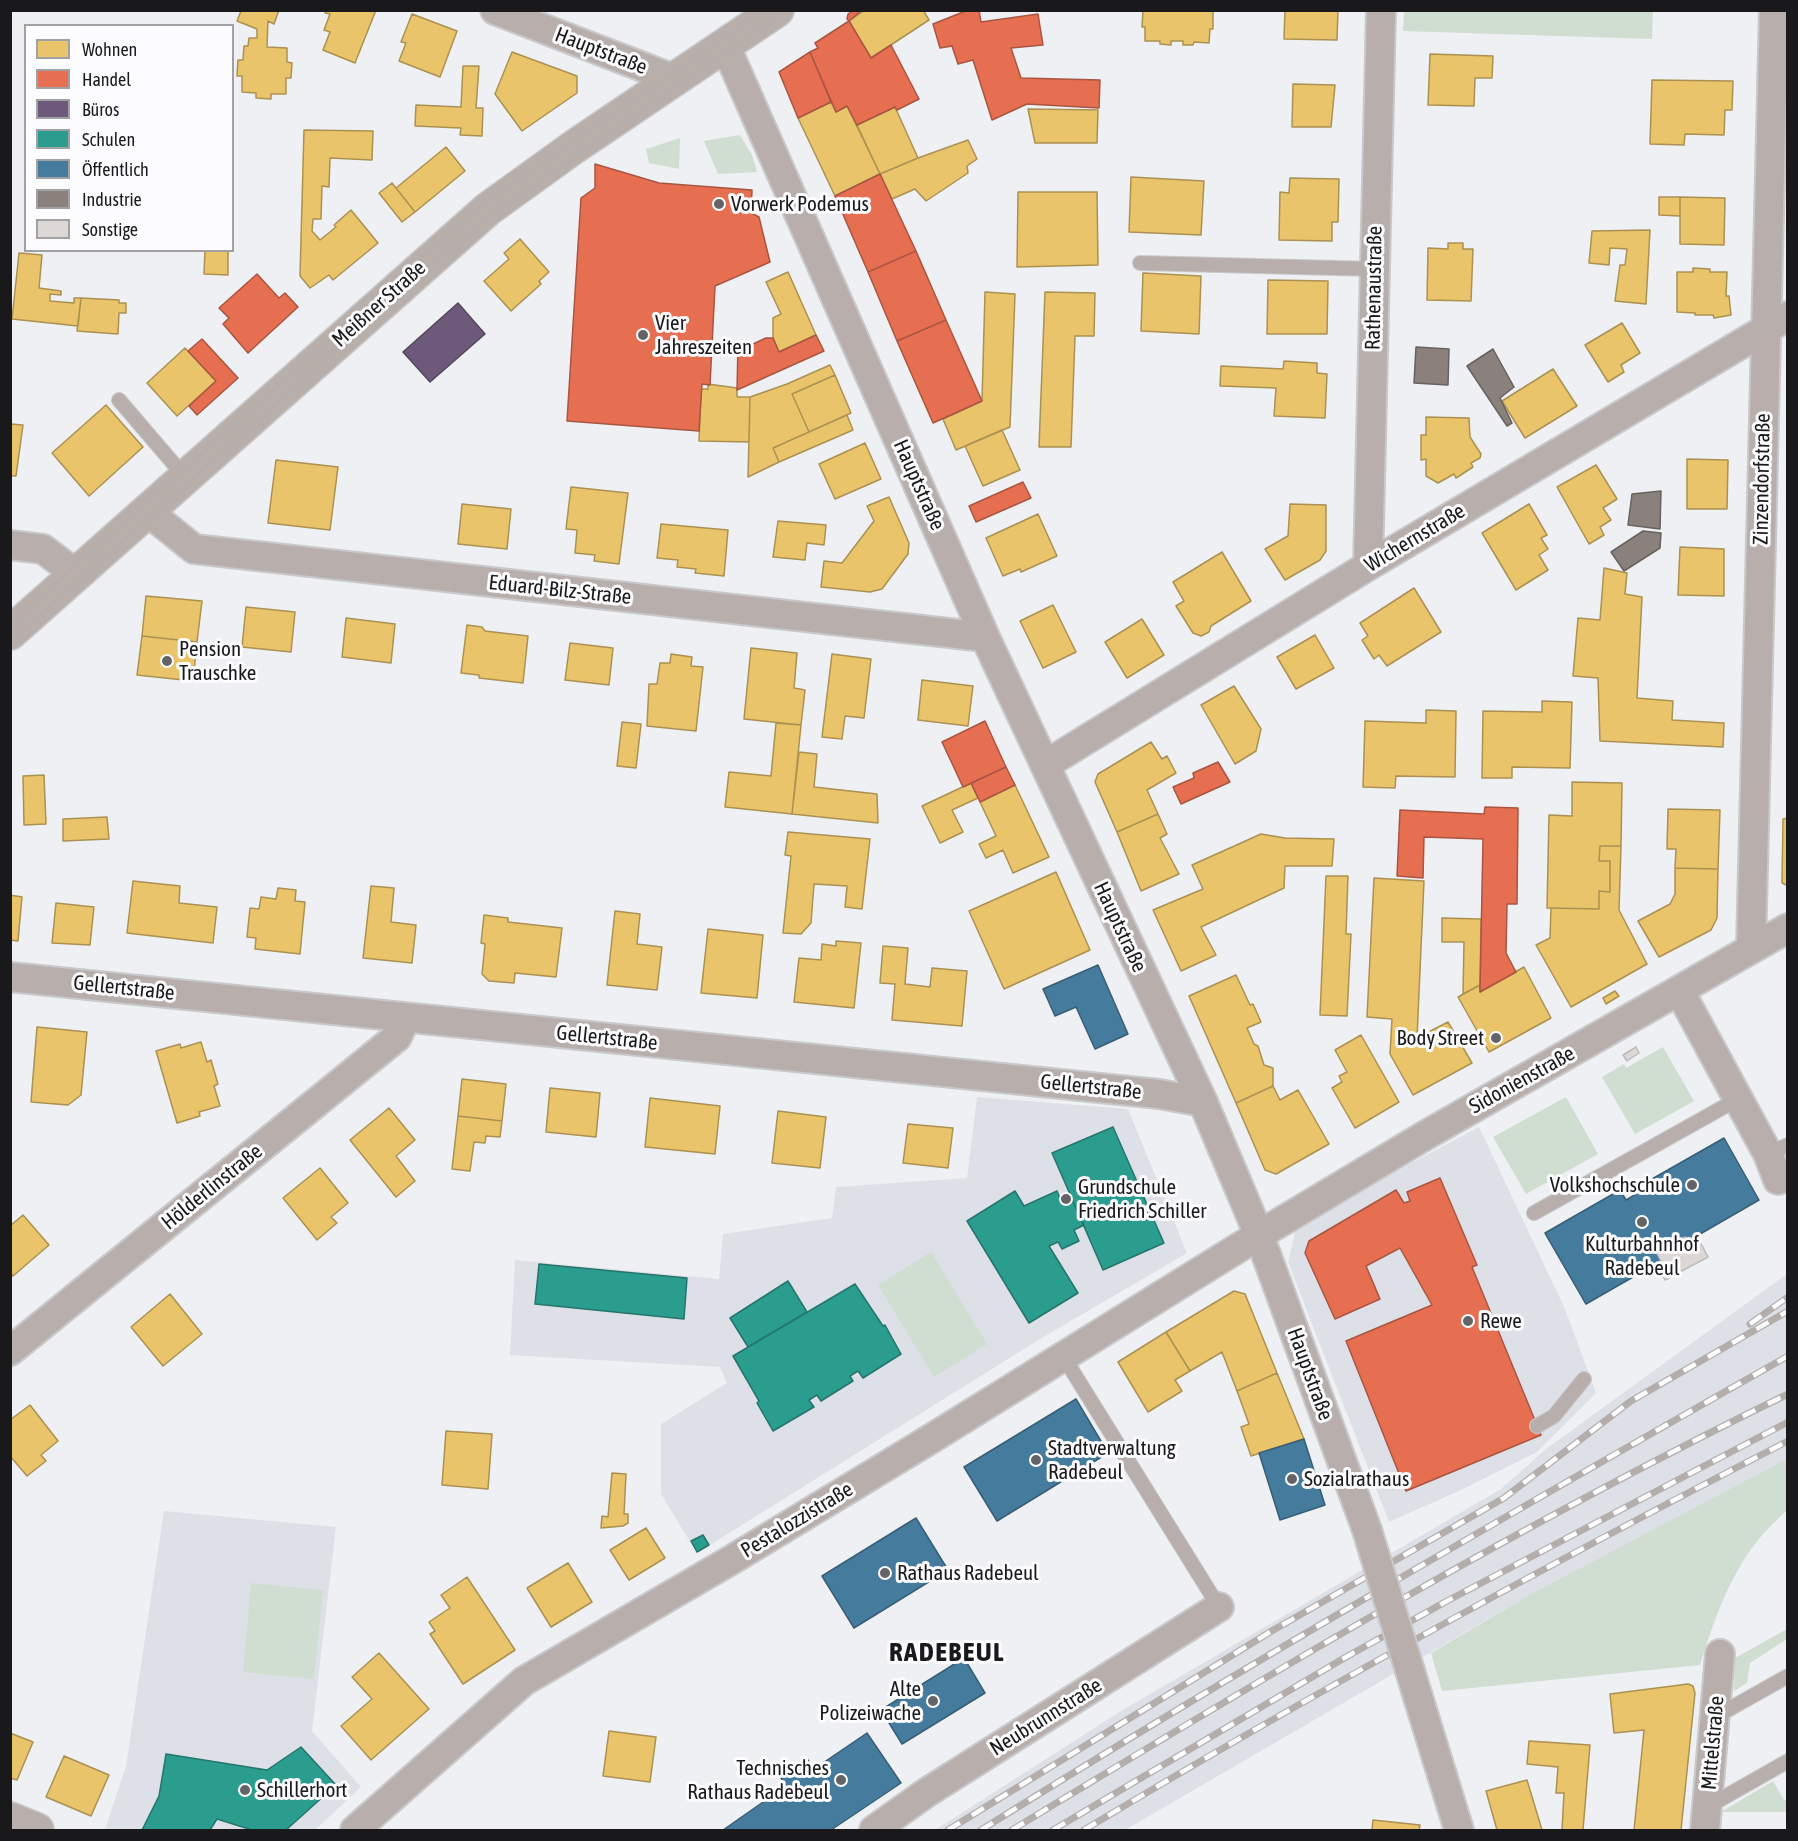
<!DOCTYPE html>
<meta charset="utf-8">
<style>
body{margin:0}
#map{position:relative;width:1798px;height:1841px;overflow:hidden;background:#eff0f3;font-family:"Asap Condensed",sans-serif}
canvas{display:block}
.frame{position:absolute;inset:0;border:12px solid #19191b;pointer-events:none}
.legend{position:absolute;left:24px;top:24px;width:210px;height:228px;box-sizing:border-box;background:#fcfcfe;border:2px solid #a1a1a3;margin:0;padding:8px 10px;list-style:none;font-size:18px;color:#19191b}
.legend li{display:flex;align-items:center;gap:12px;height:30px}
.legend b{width:30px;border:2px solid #a1a1a3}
</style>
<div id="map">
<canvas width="1798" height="1841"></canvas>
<div class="frame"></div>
<ul class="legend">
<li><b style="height:16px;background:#e9c46a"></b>Wohnen</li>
<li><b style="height:16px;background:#e76f51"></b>Handel</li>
<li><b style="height:16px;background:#6d597a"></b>Büros</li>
<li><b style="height:16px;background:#2a9d8f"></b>Schulen</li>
<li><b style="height:16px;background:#457b9d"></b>Öffentlich</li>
<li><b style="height:16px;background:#8a817c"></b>Industrie</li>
<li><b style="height:16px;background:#ddd7d6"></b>Sonstige</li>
</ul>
</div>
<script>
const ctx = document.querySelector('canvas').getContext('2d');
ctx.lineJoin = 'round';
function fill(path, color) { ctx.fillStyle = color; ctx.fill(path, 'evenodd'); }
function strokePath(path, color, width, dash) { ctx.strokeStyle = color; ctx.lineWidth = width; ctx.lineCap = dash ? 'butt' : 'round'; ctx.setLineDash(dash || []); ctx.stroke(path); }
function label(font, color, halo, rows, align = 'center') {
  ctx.font = font + ' "Asap Condensed",sans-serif'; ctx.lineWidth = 6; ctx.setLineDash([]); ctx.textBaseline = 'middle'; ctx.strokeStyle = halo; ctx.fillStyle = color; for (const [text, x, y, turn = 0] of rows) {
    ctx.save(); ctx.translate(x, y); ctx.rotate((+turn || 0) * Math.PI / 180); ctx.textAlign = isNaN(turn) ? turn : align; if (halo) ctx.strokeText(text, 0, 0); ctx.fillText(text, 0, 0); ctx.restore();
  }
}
const built = new Path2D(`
 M977 1097 1128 1109 1187 1253 1040 1339 697 1553 661 1494V1424L727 1383 720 1367 510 1355 515 1260 719 1279 723 1234 832 1218 836 1187 967 1178Z
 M1479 1127 1565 1309 1596 1393 1537 1452 1459 1491 1389 1522 1288 1262 1297 1224Z
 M1787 1274V1460L1531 1594 1125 1830H935L1121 1711 1501 1489 1546 1449Z
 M164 1511 336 1527 312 1731 361 1787 315 1830H105L126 1766Z`);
const green = new Path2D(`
 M1404 11H1653L1652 39 1403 31Z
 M740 135 752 155 757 172 718 174 704 141Z
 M680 138 679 169 649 163 646 149Z
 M1663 1047 1694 1101 1635 1134 1602 1077 1624 1064 1626 1068Z
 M1566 1097 1598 1154 1526 1194 1493 1137Z
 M931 1252 987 1344 934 1377 878 1285Z
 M1787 1459V1510C1780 1517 1771 1525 1764 1533 1732 1569 1714 1619 1700 1665L1442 1691 1431 1653 1531 1594Z
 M251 1583 323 1590 314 1679 243 1672Z
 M1787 1629V1639L1750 1663 1747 1683 1734 1691 1735 1658Z
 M1773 1781 1784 1800 1787 1799V1812H1721Z`);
const homes = new Path2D(`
 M239 10H279L274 24 268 21 267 47 287 48V62L292 63 291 78H286V94H271V99L256 98V93L242 92V76H237L238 60H243L244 46H248L249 38H257V29L237 21 241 11Z
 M326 10H376L355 63 323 50 330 32 324 30 330 14 325 13Z
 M865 10H923L929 20 871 58 849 21Z
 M1143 10H1213V29H1210L1209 43 1194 42 1193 45H1183V41H1171V45L1160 44V41H1145V27H1142Z
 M1285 10H1338L1337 40 1284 39Z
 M412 14 457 31 440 77 399 61 406 43 401 42Z
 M512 52 577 76V93L522 131 495 94Z
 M1430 54 1493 56 1492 78H1475L1474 106 1428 105Z
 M463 66H479L476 108H483L482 136 460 135 461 128 415 126 416 105 461 107Z
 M1652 80 1733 81 1732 110H1725L1724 135 1685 134 1684 145 1650 144Z
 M1293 84 1335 85 1331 127H1292Z
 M831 102 836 112 847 106 880 174 835 196 798 118Z
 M895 107 918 158 880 174 857 125Z
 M1028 109 1098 110 1097 143H1035Z
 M304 130 373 131 372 160 330 158 329 187 322 186 321 219H313L312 231 320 240 336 227 334 225 351 210 378 243 333 280 329 275 310 288 300 276Z
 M968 140 977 159 967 166 968 173 926 201 915 189 892 199 880 174 918 158Z
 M446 147 465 171 415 212 396 188Z
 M1131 177 1204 181 1201 235 1129 232Z
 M1290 178 1339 179 1338 222H1332V241L1279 240 1280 192 1289 193Z
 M392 183 415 212 402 222 379 193Z
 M1018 192H1097L1098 265 1017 267Z
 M1659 197H1680V216L1659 215Z
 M1680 197 1725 198 1724 245 1680 244Z
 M1650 230 1646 304 1615 301 1620 265H1625L1627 249 1610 248 1609 265 1589 263 1592 231Z
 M520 239 549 272 539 281 541 284 511 311 484 281 509 259 504 253Z
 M1448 243H1463V249H1473L1471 301 1427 300 1428 248 1448 249Z
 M205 250H228V275L204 274Z
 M19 253 42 255 39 288 61 291V295L50 294V301L74 303V298H81L78 326 12 319Z
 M1693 268 1710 269V272H1727L1726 296H1729L1731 315 1714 318 1713 315H1695V313L1677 312V272H1693Z
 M788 272 816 335 779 352 773 338V318L781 314 766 282Z
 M1143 273 1201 276 1199 334 1141 331Z
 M1268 280 1328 281 1327 334H1267Z
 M985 292 1015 294 1010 427 956 450 943 419 982 401Z
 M1045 292 1095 293 1094 336H1075L1071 447H1039Z
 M81 298 119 300V303H126V313H119L118 334 77 331Z
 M1622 323 1640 353 1621 365 1624 372 1608 382 1585 345Z
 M185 348 216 381 177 416 147 383Z
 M1284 361 1317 363V373L1327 374 1325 418 1274 416 1276 388 1220 386 1221 366 1283 369Z
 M830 365 835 375 792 394 809 432 773 448 779 462 748 477 750 397 787 384Z
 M1553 369 1577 406 1525 438 1502 401Z
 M835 375 851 413 809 432 792 394Z
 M708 384 737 388V397H750L749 442 699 441 701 389H708Z
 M106 405 143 447 89 496 52 453Z
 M847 415 853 430 779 462 773 448Z
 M1426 417 1469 418 1470 437 1481 454 1480 458 1471 463 1473 467 1456 478 1454 474 1438 483 1426 476V459L1421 460V435H1426Z
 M10 424 23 425 16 476H10Z
 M1002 430 1020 470 983 486 965 446Z
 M865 443 881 479 835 499 819 464Z
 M1687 459 1728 460 1727 509H1687Z
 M276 460 338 467 330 530 268 523Z
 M1596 465 1617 499 1603 508 1611 520 1600 527 1604 535 1589 544 1557 487Z
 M571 487 628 493 619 564 594 561 595 555 575 553 577 530 566 529Z
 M889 497 909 543 908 554 882 589 870 592 821 587 824 561 842 563 874 521 867 506Z
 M462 504 511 509 507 549 458 544Z
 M1290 504 1326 505V551L1320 560 1285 580 1265 549 1288 536Z
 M1529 504 1547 535 1541 538 1548 549 1539 555 1548 570 1516 590 1482 533Z
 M1038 514 1057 556 1021 572 1020 569 1003 576 986 538Z
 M778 521 826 525 824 545 807 543 805 560 773 557Z
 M661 524 728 530 724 576 695 573 696 569 677 567 678 560 657 558Z
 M1680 547 1724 549V596L1678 595Z
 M1222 552 1251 601 1211 626 1209 632 1201 636 1193 633 1176 606 1184 601 1173 582Z
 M1604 568 1627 573 1625 594 1642 597 1637 698 1673 701 1672 720 1724 723 1723 747 1600 741 1598 678 1573 676 1578 618 1600 620Z
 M1414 588 1441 632 1387 666 1379 655 1374 659 1362 640 1368 636 1360 623Z
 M146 596 202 601 197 642 142 636Z
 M1053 605 1076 652 1043 668 1020 621Z
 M246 607 295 612 291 652 242 647Z
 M346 618 395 624 391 663 342 657Z
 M1142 619 1164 655 1127 678 1105 642Z
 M467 625 482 627 485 631 528 636 523 683 479 678V675L461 673Z
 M1315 635 1334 668 1296 689 1277 657Z
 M142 636 197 642 193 681 137 675Z
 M570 643 613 648 609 685 565 680Z
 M751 648 797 653 794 688 805 690 801 725 744 719Z
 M671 654 692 657 691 666 703 667 696 731 647 726 649 684H657L660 663H670Z
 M832 654 871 659 864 718 845 716 842 739 822 737Z
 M922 680 973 686 968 726 918 720Z
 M1234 686 1261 729 1256 751 1235 764 1201 705Z
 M1542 701 1572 702 1570 768 1512 767V778H1482L1483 711 1542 712Z
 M1426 710 1456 711 1455 777 1396 776 1395 788 1363 787 1365 721 1426 723Z
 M622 722 641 724 636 768 617 766Z
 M776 723 801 725 792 814 725 807 729 772 771 776Z
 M1151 742 1162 759 1167 756 1176 773 1147 790 1158 814 1117 832 1095 782 1098 774Z
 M799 752 817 754 814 787 877 794 878 823 792 814Z
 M44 775 46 824 24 825 23 776Z
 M1572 782 1622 783 1621 846H1600L1599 861H1610V892L1599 891V909L1547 908 1549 815 1572 816Z
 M971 783 978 798 952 810 963 832 940 843 922 806Z
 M1015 785 1049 857 1013 873 1003 850 986 858 979 844 996 836 980 802Z
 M1668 809 1720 810 1718 869 1675 868 1676 849H1667Z
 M1158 814 1167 834 1160 838 1179 874 1141 891 1117 832Z
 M107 817 109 839 63 841V819Z
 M1788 818V886L1782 883 1783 819Z
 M788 832 870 839 862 909 845 907 847 886 814 884 811 923 801 934 783 933 791 856 785 855Z
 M1261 834 1285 838 1334 839 1332 866H1285L1284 888 1201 927 1216 955 1181 971 1153 910 1203 889 1192 865Z
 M1600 846H1621L1619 910 1647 964 1571 1007 1536 945 1550 938 1551 908 1599 909V891L1610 892V861H1599Z
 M1675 868 1718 869 1717 918 1711 930 1659 957 1638 921 1670 904 1675 894Z
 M1056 872 1090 950 1004 989 969 911Z
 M1326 876H1348L1346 934H1351L1347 1016 1320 1015Z
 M1374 878 1424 881 1417 1038 1448 1022 1472 1063 1413 1095 1390 1054 1392 1019 1367 1017Z
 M133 881 180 886 179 903 217 907 213 943 127 933Z
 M371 886 394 888 391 922 416 925 412 963 363 958Z
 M278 888 296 890 295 901 305 902 300 954 255 949 256 938 247 937 250 908 259 909 261 897 276 899Z
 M10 895 22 897 18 941 10 940Z
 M56 903 94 907 90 945 52 943Z
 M615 911 640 914 637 944 662 947 657 990 607 985Z
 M484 915 508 918V922L562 928 556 977 515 973 514 983 489 981 482 974 485 944 481 943Z
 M1442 918 1481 919 1480 985 1463 994 1464 942H1442Z
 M708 929 763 935 757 998 701 993Z
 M836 941 861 943 854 1008 794 1002 799 958 821 960 822 944 836 946Z
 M883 946 908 948 905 984 930 987 932 968 967 971 962 1026 892 1020 895 984 880 983Z
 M1524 967 1551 1018 1489 1052 1458 997 1480 985V992Z
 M1236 975 1250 1005 1253 1004 1261 1022 1247 1028 1254 1044 1258 1046 1264 1065 1273 1068V1086L1236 1103 1189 996Z
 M1615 991 1619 996 1606 1004 1603 998Z
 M37 1027 87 1032 81 1095 68 1105 31 1102Z
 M1361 1035 1399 1102 1355 1128 1332 1088 1342 1082 1339 1076 1347 1072 1335 1050Z
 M201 1042 207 1062 211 1060 218 1084 214 1086 220 1106 199 1112 200 1116 177 1123 156 1051 180 1044 181 1048Z
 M462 1079 506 1084 502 1121 458 1116Z
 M1273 1086 1280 1100 1298 1090 1329 1144 1276 1174 1265 1170 1236 1103Z
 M550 1088 600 1093 596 1137 546 1132Z
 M650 1098 720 1106 715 1154 645 1147Z
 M389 1108 415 1140 396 1156 415 1181 396 1197 350 1140Z
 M778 1111 826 1117 820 1168 772 1163Z
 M458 1116 502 1121 500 1137 486 1136 485 1143 474 1142 470 1171 452 1169Z
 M908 1124 953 1128 948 1168 903 1163Z
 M320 1168 348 1203 331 1217 337 1223 317 1240 283 1198Z
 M23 1215 49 1245 13 1276 10 1272V1226Z
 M1234 1291 1245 1294 1277 1373 1237 1391 1222 1352 1190 1371 1166 1332Z
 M170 1294 202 1334 163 1366 131 1327Z
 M1166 1332 1190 1371 1175 1380 1182 1391 1148 1412 1118 1362Z
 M1277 1373 1304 1439 1251 1456 1241 1427 1249 1424 1237 1391Z
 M30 1405 58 1441 41 1455 46 1461 27 1476 10 1456V1420Z
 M446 1431 492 1434 488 1489 442 1485Z
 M612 1473 626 1474 624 1514H628V1523L623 1526 601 1528 602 1516 608 1517Z
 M646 1528 665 1558 629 1580 610 1550Z
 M568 1563 592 1602 551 1627 527 1588Z
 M467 1577 515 1650 463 1684 430 1634 435 1631 429 1622 450 1608 441 1595Z
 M379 1653 429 1709 371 1760 341 1726 372 1699 352 1677Z
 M1688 1684 1693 1686 1695 1693 1681 1830H1634L1644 1730 1614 1733 1610 1694Z
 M609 1731 656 1737 650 1782 603 1776Z
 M10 1733 33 1742 17 1780 10 1778Z
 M1529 1741 1590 1745 1583 1830H1562L1564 1793H1556L1558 1767 1527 1764Z
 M64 1756 109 1775 91 1816 46 1797Z
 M1527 1780 1542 1830H1497L1486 1791Z
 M1373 1820 1420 1825 1419 1830H1372Z`);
const shops = new Path2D(`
 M862 10 849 21 847 19 848 14 854 10Z
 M968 10H979L981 22 1038 14 1043 45 1011 48 1021 78 1100 80 1099 108 1027 104 992 120 973 60 958 64 952 46 940 48 933 24Z
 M849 21 871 58 891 45 919 99 897 110 895 107 857 125 847 106 836 112 810 52 818 48 815 43Z
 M810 52 831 102 798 118 779 72Z
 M595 164 659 183 752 190 751 213 759 217 770 262 715 286 710 385 702 384 699 431 567 421 581 198 595 188Z
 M880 174 916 251 868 272 835 196Z
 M916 251 946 320 897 341 868 272Z
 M257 274 279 298 285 293 298 307 248 353 223 324 229 318 219 308Z
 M946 320 982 401 933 423 897 341Z
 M816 335 824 351 737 390 738 344H753L766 338H773L779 352Z
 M202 339 238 378 197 415 189 406 216 381 188 351Z
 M1023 482 1031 498 976 522 969 506Z
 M985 721 1006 767 963 787 942 742Z
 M1218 762 1230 782 1181 804 1173 787 1194 778 1193 773Z
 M1006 767 1015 785 980 802 971 783Z
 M1485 807 1518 808 1517 904H1507L1506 953 1516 972 1480 992 1483 839 1424 837 1423 878 1397 876 1400 810 1484 814Z
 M1440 1178 1477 1265 1472 1267 1541 1435 1406 1491 1346 1341 1432 1305 1400 1248 1366 1266 1380 1299 1335 1319 1305 1253 1309 1241 1396 1190 1404 1203 1410 1201 1407 1192Z`);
const offices = new Path2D(`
 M458 303 485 334 430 382 403 352Z`);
const schools = new Path2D(`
 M1113 1127 1164 1243 1103 1270 1052 1153Z
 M1015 1191 1024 1206 1057 1191 1062 1203 1072 1199 1084 1225 1074 1230 1079 1241 1062 1249 1058 1242 1049 1246 1078 1293 1029 1323 967 1221Z
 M539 1264 687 1278 684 1319 535 1304Z
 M788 1281 807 1312 748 1347 730 1318Z
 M855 1284 883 1326 885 1325 901 1354 863 1378 858 1371 850 1376 853 1381 821 1401 817 1395 809 1400 814 1407 773 1431 757 1403 759 1401 733 1356Z
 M703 1535 709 1545 697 1552 691 1541Z
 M301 1747 336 1785 286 1830H252L217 1819 210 1830H142L159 1796 166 1754 267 1770Z`);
const public = new Path2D(`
 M1098 965 1128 1034 1095 1049 1076 1007 1055 1016 1043 989Z
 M1724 1138 1759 1200 1688 1241 1685 1237 1657 1254 1661 1261 1586 1304 1545 1233 1620 1190 1626 1200 1654 1184 1652 1179Z
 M1076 1399 1108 1453 997 1521 964 1467Z
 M1304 1439 1325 1505 1280 1520 1259 1453Z
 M916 1518 948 1570 854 1628 822 1576Z
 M964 1658 985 1693 902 1744 881 1710Z
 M867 1733 901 1783 831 1830H723L786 1786 781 1778 808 1760 814 1769Z`);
const industry = new Path2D(`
 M1416 347 1449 349 1448 385 1414 383Z
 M1493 349 1514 387 1500 398 1512 423 1507 426 1467 366Z
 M1661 491 1660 529 1628 525 1632 494Z
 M1643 531 1661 533 1660 548 1624 571 1611 552Z`);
const building = new Path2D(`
 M1636 1047 1639 1053 1627 1061 1623 1055Z
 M1697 1236 1708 1257 1665 1280 1656 1264 1661 1261 1657 1254 1685 1237 1688 1241Z`);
const service = new Path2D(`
 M1140 263 1375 269
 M119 400 185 477
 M1768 1154 1788 1145
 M1534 1213 1738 1099
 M1063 1356 1219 1607
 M1537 1426 1554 1416 1584 1379
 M1715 1717 1788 1676
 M1707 1807 1788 1761`);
const minor = new Path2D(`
 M495 10 674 79
 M725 45 985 637 1203 1102 1259 1235 1367 1530
 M147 511 194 549 985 637
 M10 545 43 549 76 574
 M1368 566 1381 10
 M1045 765 1368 566 1788 316
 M1751 948 1774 10
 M10 977 1159 1094 1203 1102
 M1679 990 1768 1154 1778 1180
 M10 1351 397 1037 406 1018
 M1418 1697 1459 1830
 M355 1830 524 1681 733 1559 929 1440 1259 1235 1426 1135 1788 928
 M874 1830 926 1793 1219 1607
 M1705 1830 1720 1654`);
const tertiary = new Path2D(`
 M10 1819 37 1830`);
const secondary = new Path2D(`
 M10 633 488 209 574 147 777 10`);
const tram = new Path2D(`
 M10 624 485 202 766 10
 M10 642 430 266 493 213 786 10`);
const rail = new Path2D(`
 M1750 1324 1788 1297
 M948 1830 1270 1632 1504 1498 1631 1401 1788 1311
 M981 1830C1245 1665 1516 1510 1788 1356
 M1012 1830C1265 1676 1521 1524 1788 1394
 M1053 1830 1346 1657 1447 1601 1788 1422
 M1084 1830C1314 1692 1549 1564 1788 1441`);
const minorBridge = new Path2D(`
 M1367 1530 1418 1697`);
const markers = [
 [719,204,6,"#646467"],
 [643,335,6,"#646467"],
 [167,661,6,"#646467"],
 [1496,1038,6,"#646467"],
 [1692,1185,6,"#646467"],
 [1066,1199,6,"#646467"],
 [1642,1222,6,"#646467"],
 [1468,1321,6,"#646467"],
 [1036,1460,6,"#646467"],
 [1292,1479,6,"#646467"],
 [885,1573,6,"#646467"],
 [933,1701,6,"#646467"],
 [841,1780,6,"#646467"],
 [245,1790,6,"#646467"]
];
const streetNames = [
 ["Hauptstraße",601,51,21],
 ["Rathenaustraße",1374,288,-89],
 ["Meißner Straße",379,304,-42],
 ["Zinzendorfstraße",1762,479,-89],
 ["Hauptstraße",919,485,66],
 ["Wichernstraße",1415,538,-31],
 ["Eduard-Bilz-Straße",560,590,6],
 ["Hauptstraße",1120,927,65],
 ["Gellertstraße",124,988,6],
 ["Gellertstraße",607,1038,6],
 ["Sidonienstraße",1522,1080,-29],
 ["Gellertstraße",1091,1087,6],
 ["Hölderlinstraße",212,1187,-39],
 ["Hauptstraße",1310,1374,70],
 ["Pestalozzistraße",797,1520,-31],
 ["Neubrunnstraße",1046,1717,-32],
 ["Mittelstraße",1713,1743,-85]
];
const poiNames = [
 ["Vorwerk Podemus",731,204],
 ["Vier",655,323],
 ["Jahreszeiten",655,347],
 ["Pension",179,649],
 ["Trauschke",179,673],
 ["Body Street",1484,1038,"right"],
 ["Volkshochschule",1680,1185,"right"],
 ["Grundschule",1078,1187],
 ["Friedrich Schiller",1078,1211],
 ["Kulturbahnhof",1642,1244,"center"],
 ["Radebeul",1642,1268,"center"],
 ["Rewe",1480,1321],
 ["Stadtverwaltung",1048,1448],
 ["Radebeul",1048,1472],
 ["Sozialrathaus",1304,1479],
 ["Rathaus Radebeul",897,1573],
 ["Alte",921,1689,"right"],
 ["Polizeiwache",921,1713,"right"],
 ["Technisches",829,1768,"right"],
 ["Rathaus Radebeul",829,1792,"right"],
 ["Schillerhort",257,1790]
];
const districtNames = [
 ["RADEBEUL",947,1652]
];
fill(built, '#dee0e7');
fill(green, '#d0ddd1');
fill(homes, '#e9c46a');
strokePath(homes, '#ab9152', 1.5);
fill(shops, '#e76f51');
strokePath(shops, '#a95541', 1.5);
fill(offices, '#6d597a');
strokePath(offices, '#54465e', 1.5);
fill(schools, '#2a9d8f');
strokePath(schools, '#25756c', 1.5);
fill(public, '#457b9d');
strokePath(public, '#385e76', 1.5);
fill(industry, '#8a817c');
strokePath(industry, '#68625f', 1.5);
fill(building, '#ddd7d6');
strokePath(building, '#bdbcbd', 1.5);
strokePath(service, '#c9c9cb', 16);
strokePath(minor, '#c9c9cb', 32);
strokePath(tertiary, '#c9c9cb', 36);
strokePath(secondary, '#c9c9cb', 36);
strokePath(service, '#b8afac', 14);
strokePath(minor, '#b8afac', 28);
strokePath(tertiary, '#b8afac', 33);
strokePath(secondary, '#b8afab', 33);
strokePath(tram, '#b3aeac', 1.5);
strokePath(rail, '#b3aeac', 7);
strokePath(rail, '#fcfcfe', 4.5, [14]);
strokePath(minorBridge, '#c9c9cb', 32, []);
strokePath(minorBridge, '#b8afac', 28);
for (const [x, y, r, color] of markers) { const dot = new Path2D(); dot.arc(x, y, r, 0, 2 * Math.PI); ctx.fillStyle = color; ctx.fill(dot); strokePath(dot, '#fcfcfe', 2); }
label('21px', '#19191b', '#fcfcfe', streetNames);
label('21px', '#19191b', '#fcfcfe', poiNames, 'left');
ctx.letterSpacing = '1.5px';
label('bold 27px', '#19191b', '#fcfcfe', districtNames);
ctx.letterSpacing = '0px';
</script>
